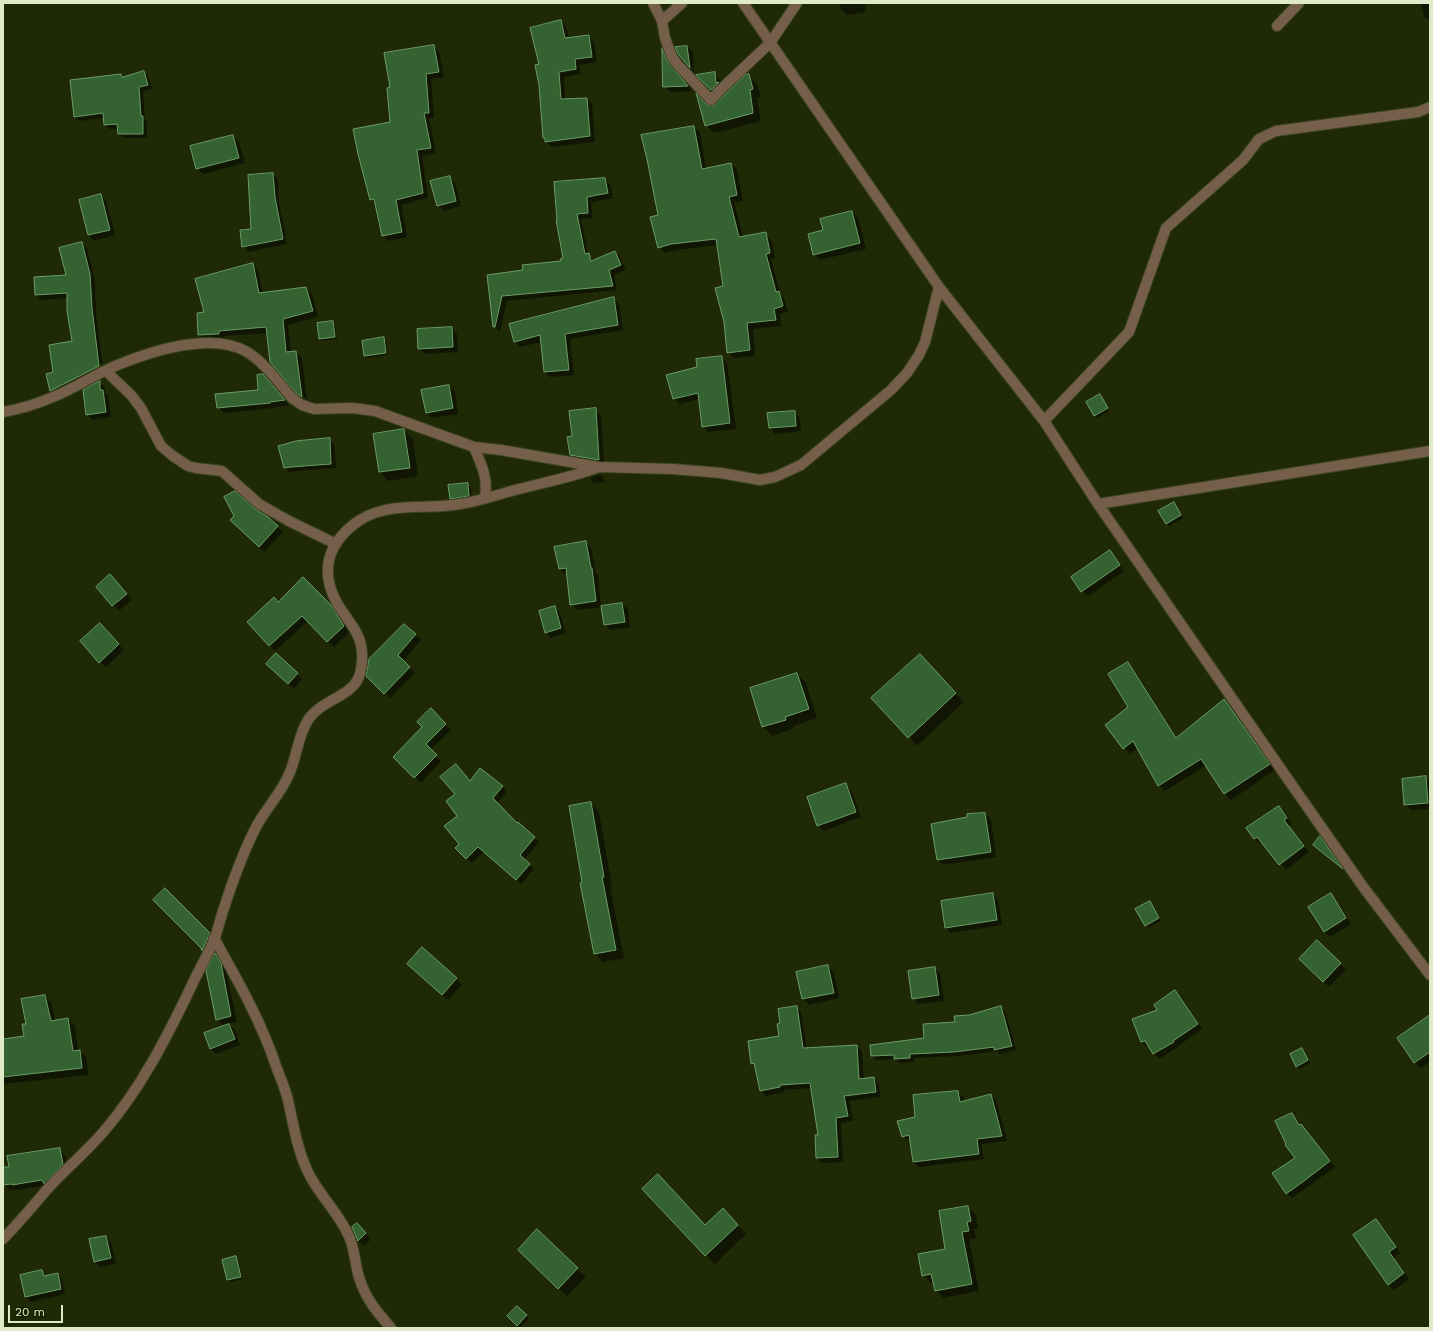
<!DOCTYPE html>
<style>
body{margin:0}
#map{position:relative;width:1433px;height:1331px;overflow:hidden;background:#202906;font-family:"Work Sans",sans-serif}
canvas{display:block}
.frame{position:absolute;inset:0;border:4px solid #dfeac8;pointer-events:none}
.scale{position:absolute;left:8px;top:1305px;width:55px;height:18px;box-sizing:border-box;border:2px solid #dfeac8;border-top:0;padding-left:5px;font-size:12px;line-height:14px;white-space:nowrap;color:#dfeac8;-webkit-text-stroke:3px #171f00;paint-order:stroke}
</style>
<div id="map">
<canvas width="1433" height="1331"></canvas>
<div class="frame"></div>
<div class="scale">20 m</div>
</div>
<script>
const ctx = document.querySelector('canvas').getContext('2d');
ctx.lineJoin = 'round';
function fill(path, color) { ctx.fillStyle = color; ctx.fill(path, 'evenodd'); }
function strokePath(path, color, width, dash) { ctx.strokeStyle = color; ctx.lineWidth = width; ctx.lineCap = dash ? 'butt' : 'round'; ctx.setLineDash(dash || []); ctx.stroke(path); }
const shadow = new Path2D(`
 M840 3H865L866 12 847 15 841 10Z
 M1421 3H1430V21L1424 16Z
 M560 21 566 27 569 38 589 36 594 42 597 62 579 65 581 74 564 77 565 100 587 99 592 104 595 142 551 147 544 138 540 65Z
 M434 46 439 52 444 77 431 79 434 118H429L436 153 422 156 428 198 401 205 407 237 388 241 383 235 377 206 371 199 391 123V88Z
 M687 47 693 52 694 71 679 53Z
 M663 51 667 55 671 66 677 75 693 91 670 92 664 86Z
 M143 72 148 76 152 89 143 91 145 120 147 122V138H124L119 134 118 129H110L105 125 104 118 79 121 75 117 121 75 124 78Z
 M714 73 722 82 719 98 698 76Z
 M748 75 757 84 761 97 757 98 761 121 714 133 706 125 714 107Z
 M694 127 700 133 706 169 731 164 737 170 743 201 734 202 743 237 765 233 771 239 775 258 771 259 781 295 784 298 788 312 780 314 781 326 753 329 755 356 734 358 728 352 724 287 718 245 677 250 665 253 659 247V216Z
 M233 136 239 142 245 163 203 174 197 168Z
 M273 174 278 180 279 203 287 244 248 252 243 246 252 230Z
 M450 177 455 183 461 206 444 211 438 205Z
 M605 179 610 184 613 198 591 202 593 218 581 219 588 255 594 260 615 252 620 257 626 270 614 275 617 290 507 301 500 331H499L494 326 488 276 524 271 562 262 565 259 557 221Z
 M101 196 106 201 115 235 94 241 89 235 80 201Z
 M852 212 858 218 866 249 820 260 814 255 809 235 824 231Z
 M82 243 87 248 95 280 96 314 102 360 104 364 103 363 53 389V391L104 365V372L56 396 51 391 47 375 54 373 73 342 68 298 41 300 36 294 67 276Z
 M252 264 258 270 263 294 306 288 312 294 318 317 288 325 291 352H296L302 358 307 401 306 400V399L297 392 268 333 224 336V339L205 340 199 335 205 313Z
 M613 298 619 304 623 330 570 339 574 375 550 377 545 372 542 342 520 347 515 341Z
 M332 322 335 324 337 339 322 341 320 339Z
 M451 328 457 334 458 352 425 354 419 349Z
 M384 338 386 341 388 355 368 358 365 356Z
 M722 357 727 363 736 429 708 432 703 426 700 399 680 404 674 399 668 376 698 367Z
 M268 381 289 405 275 407V408L224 413 218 407 259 391Z
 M99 382 105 387V393L108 396 111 417 93 420 87 414Z
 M449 386 455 391 458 414 432 418 427 413Z
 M1102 398 1109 411 1097 418 1095 415Z
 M595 409 601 415 604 466 577 461 571 455 573 437Z
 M794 412 800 418 801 431 775 434 770 428Z
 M404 430 413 439 418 476 388 481 380 472Z
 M329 440 334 444 336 468 297 471 290 473 285 468 280 446Z
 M600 475 606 482 594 483 590 478Z
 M467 484 470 486 472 498 454 501 451 498Z
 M1174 503 1183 518 1169 526 1166 523Z
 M254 510 268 518 283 532 264 552 231 520Z
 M585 542 591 548 596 573 598 575 601 607 622 604 628 609 630 627 611 630 605 624 603 607 577 610 571 604 568 574H565L560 569Z
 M1110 552 1115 557 1124 571 1088 596 1082 591Z
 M303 578 336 612 349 632 334 647 308 621 275 651 248 622 278 603Z
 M116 581 132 600 119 611 97 587Z
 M555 607 560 613 566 633 551 638 546 632Z
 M404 625 421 640 403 661 415 673 390 698 367 675Z
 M106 630 124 650 106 667 100 662Z
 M276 654 302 679 294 689 273 669Z
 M1128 663 1134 669 1177 738 1224 701 1240 720 1275 770 1231 800 1225 794 1207 765 1165 791 1159 785 1138 748 1130 754 1106 725 1130 707Z
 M928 664 964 702 917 746 909 737Z
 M797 674 806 683 817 718 793 726 794 728 772 736 763 727 751 689Z
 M431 710 451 730 430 750 441 761 421 783 394 757 423 727Z
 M1425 777 1430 782V809L1411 810 1405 805Z
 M470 782 502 786 507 791 497 804 517 824 518 823 539 842 524 860 534 869 521 884 484 852 472 863 457 848 460 845 458 817Z
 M846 784 851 790 861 817 824 831 818 825Z
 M590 803 599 812 612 886H610L624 958 603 962 595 953 583 883Z
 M1279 807 1285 813 1292 824 1289 826 1309 852 1286 870 1263 843 1260 844 1255 839 1248 828Z
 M985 814 991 819 996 857 943 865 938 860Z
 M165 889 215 939 208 955 203 950Z
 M993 894 998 899 1002 925 951 933 946 928Z
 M1331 895 1336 900 1351 924 1330 937 1324 931Z
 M1150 902 1161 921 1148 928 1146 925Z
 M1317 941 1346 970 1329 987 1300 959Z
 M215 955 221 960 226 970 237 1022 222 1025 217 1019Z
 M828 966 834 972 839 998 809 1005 803 999 798 973Z
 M935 968 940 974 944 1001 918 1004 913 998Z
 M414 969 456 979 462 985 448 1000Z
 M1174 991 1180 996 1202 1029 1178 1046V1047L1159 1059 1154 1053 1149 1046 1147 1047 1142 1042 1159 1010Z
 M45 996 51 1003 55 1021 68 1019 75 1026 78 1051H80L87 1058 88 1075 3 1084V1040L25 1037 27 1025Z
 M796 1007 801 1012 807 1049 857 1046 862 1051 864 1080 874 1078 879 1084 880 1097 849 1101 853 1121 841 1123 843 1162 822 1163 817 1157 819 1136 812 1088 784 1090 785 1092 766 1096 761 1090 756 1067 752 1063 780 1037Z
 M1001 1007 1005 1011 1016 1050 1000 1054 997 1051 959 1056 914 1058V1062L900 1063 896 1059 877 1060 872 1056 925 1039 969 1016Z
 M1430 1015V1062L1421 1068 1415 1063 1398 1038 1429 1017 1428 1016Z
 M229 1025 235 1030 240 1045 216 1054 210 1048Z
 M1302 1049 1310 1063 1299 1069 1297 1066Z
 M958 1092 963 1097 964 1102 991 1095 996 1100 1007 1141 981 1144 984 1159 919 1167 914 1162 911 1140 908 1141 903 1136Z
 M1292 1114 1335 1167 1292 1198 1286 1193 1296 1159Z
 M60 1149 65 1155 68 1169 47 1185 19 1190 17 1189 9 1190 4 1184 3 1168 10 1167Z
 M644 1189 706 1226 731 1218 746 1234 715 1264Z
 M968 1207 976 1215 978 1229H974L976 1238 969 1239 979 1291 943 1298 936 1290 934 1282 931 1283 923 1275 946 1250Z
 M1376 1220 1381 1226 1400 1253 1394 1258 1409 1279 1394 1290 1388 1284Z
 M362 1230 371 1239 364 1246 358 1240Z
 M105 1237 111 1242 116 1264 100 1267 95 1262Z
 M341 1237 347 1243 348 1246 341 1238Z
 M235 1257 238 1260 243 1279 230 1282 228 1280Z
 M528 1259 577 1268 586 1277 567 1296Z
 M42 1271 47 1276 58 1274 62 1279 65 1294 31 1302 26 1297 22 1276Z
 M517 1307 529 1318 520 1327 508 1316Z`);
const building = new Path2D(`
 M561 20 565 38 589 35 592 57 575 59 576 69 559 72 561 99 587 98 590 136 545 142V138H543L539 85 535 65 539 64 530 28Z
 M434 45 439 72 426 74 429 113H424L431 148 417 150 423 193 396 200 402 232 382 236 374 199 370 200 358 154 353 129 390 122 387 88 390 87 384 53Z
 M687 46 690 68 678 54 675 47Z
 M662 48 667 61 688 86 663 87Z
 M144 71 148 85 139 87 141 116H143V134H118L117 124 104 125 103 113 74 117 70 80 121 74 122 77Z
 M715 72 716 83 719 82 711 90 696 75Z
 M749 74 753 89 750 90 753 113 705 126 696 93 707 105 713 106 745 75Z
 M694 126 702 169 731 163 737 195 729 197 739 237 766 232 770 253 766 254 776 292 779 291 783 306 774 309 776 320 747 323 750 350 727 353 724 322 715 288 723 286 716 239 671 244 658 248 650 217 658 215 647 159 641 135Z
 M233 135 239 158 196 169 190 146Z
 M273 173 275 197 283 239 242 247 240 230 251 229 248 175Z
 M450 176 456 201 437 206 430 181Z
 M605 178 608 193 587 197 588 213 577 214 585 254 589 253 591 261 615 251 621 265 609 270 613 286 502 296 495 327H493L487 275 523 270 522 265 561 261 560 259 563 258 556 220H557L554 182Z
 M101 194 110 230 88 235 79 200Z
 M852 211 860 243 813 255 808 234 823 230 820 219Z
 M82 242 90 274 92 308 99 366 50 391 46 374 53 372 49 345 72 341 67 311V293L35 295 34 277 66 275 59 248Z
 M253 263 259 293 306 287 313 311 283 319 286 352 296 351 302 397 296 393 270 362 266 327 219 331V334L198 335 197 313 204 312 195 279Z
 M614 297 618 325 565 334 569 370 544 372 540 335 514 342 509 324Z
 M333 321 335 337 319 339 317 323Z
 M452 327 453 347 418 349 417 329Z
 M384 337 386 353 364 356 362 341Z
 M722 356 730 423 702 427 698 393 673 399 666 375 697 367 696 359Z
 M263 374 285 400 270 402V403L217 408 215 394 258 390 257 375Z
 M100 381V390H103L106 412 86 415 83 390Z
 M449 385 453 408 426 413 421 390Z
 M1100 394 1108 408 1094 416 1086 402Z
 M596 408 599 460 570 455 567 437 572 436 569 411Z
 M795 411 796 426 769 428 767 413Z
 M404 429 410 468 379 472 373 434Z
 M330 438 331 464 291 467 284 468 278 446 296 441Z
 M468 483 469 496 450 499 448 485Z
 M235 491 255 509 268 517 278 526 259 547 230 520 234 516 224 497Z
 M1174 502 1181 515 1166 524 1158 511Z
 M586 541 591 568H592L596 601 570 605 566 568 559 569 554 547Z
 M1110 550 1120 565 1081 592 1071 577Z
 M110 574 127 594 112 606 96 587Z
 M303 577 331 605 344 626 327 642 302 616 269 646 247 622 274 597 278 602Z
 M622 603 625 622 604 625 601 606Z
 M555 606 561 628 545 633 539 611Z
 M100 623 119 644 99 663 80 641Z
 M404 624 416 634 398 655 410 667 384 694 366 676 369 659Z
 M276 653 298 673 288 684 266 664Z
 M920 654 956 693 908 738 871 698Z
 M1128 662 1176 738 1224 699 1270 764 1224 794 1201 759 1158 786 1133 741 1123 749 1105 725 1128 707 1108 674Z
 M797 673 809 709 785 717 786 720 762 727 750 688Z
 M431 708 446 724 426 744 437 755 414 778 393 757 422 727 417 722Z
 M456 764 470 781 480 768 503 786 493 798 517 823 518 822 535 837 520 855 530 864 516 880 478 847 466 859 455 848 459 844 444 826 457 816 446 801 455 794 440 777Z
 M1426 776 1428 803 1404 805 1402 779Z
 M846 783 856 812 817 826 807 797Z
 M591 802 604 877H602L616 950 594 954 580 883 582 882 569 806Z
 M1279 806 1287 818 1284 820 1304 846 1279 865 1257 837 1254 839 1246 828Z
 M985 813 991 852 937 860 931 824 967 817V814Z
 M1320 836 1343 869 1313 845Z
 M165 888 210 933 202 951 201 948 153 900Z
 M993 893 997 920 945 928 941 901Z
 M1331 893 1346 918 1324 932 1308 907Z
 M1150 901 1159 918 1145 926 1135 909Z
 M1317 940 1341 963 1323 982 1299 959Z
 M422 947 457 978 442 995 407 964Z
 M215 953 221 963 231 1016 216 1020 206 971Z
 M828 965 834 993 802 999 796 972Z
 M935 967 939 995 912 999 908 971Z
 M1175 990 1198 1024 1173 1041 1174 1042 1153 1054 1145 1041 1141 1042 1132 1019 1157 1010 1154 1005Z
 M45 995 51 1021 68 1018 73 1051 80 1050 82 1068 3 1077V1039L24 1036 22 1024H26L21 999Z
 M797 1006 803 1048 857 1045 859 1079 874 1077 876 1092 844 1096 848 1116 836 1118 838 1157 816 1158 815 1135H818L810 1083 780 1085V1087L760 1091 754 1063 751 1064 748 1041 779 1036 777 1024 780 1023 778 1009Z
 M1001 1006 1012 1046 994 1050V1047L954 1052 910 1054V1058L894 1059V1055L871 1056 870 1045 924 1038 923 1024 955 1022 954 1016 969 1015Z
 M1430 1015V1052L1414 1063 1397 1038Z
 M229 1024 235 1039 210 1049 204 1033Z
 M1302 1048 1308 1060 1296 1067 1290 1054Z
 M958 1091 960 1102 991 1094 1002 1136 977 1139 979 1154 913 1162 909 1135 902 1137 897 1121 915 1117 913 1095Z
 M1292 1113 1299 1125 1301 1124 1330 1161 1304 1181 1286 1194 1272 1173 1295 1158 1285 1145 1286 1144 1275 1121Z
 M60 1148 63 1164 44 1184 42 1180 12 1185V1184L3 1185V1167H9L7 1156Z
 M658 1174 705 1225 723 1208 738 1225 705 1256 642 1189Z
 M968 1206 971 1221 967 1222 969 1231 962 1232 972 1284 935 1291 931 1274 922 1276 918 1254 945 1249 939 1211Z
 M1376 1219 1396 1247 1389 1252 1404 1273 1388 1285 1353 1235Z
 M357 1223 366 1233 358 1241 352 1227Z
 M537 1229 578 1268 558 1289 518 1250Z
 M106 1236 111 1258 94 1262 89 1239Z
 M236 1256 241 1277 227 1280 222 1260Z
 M42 1270 44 1276 58 1273 61 1289 25 1297 20 1275Z
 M517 1306 527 1315 517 1326 507 1316Z`);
const minor = new Path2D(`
 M653 3 662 21 665 38 672 57 677 64 711 100 718 92 770 43 797 3
 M743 3 939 287 1044 421 1098 504 1285 775 1364 888 1430 975
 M662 21 682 3
 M1277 26 1299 3
 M106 371 131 395 141 408 161 446 173 456 188 466 196 468 222 471 259 504 289 521 336 544
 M3 412C20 409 37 404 53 397 74 389 94 375 115 366 151 351 212 331 247 352 265 363 278 382 292 398L302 405 314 409 352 408 375 411 474 447 501 450 599 467 673 469 721 473 760 480 775 477 801 465 891 390 907 373 919 355 925 342 939 287
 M1044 421 1129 332 1166 228 1243 160 1259 139 1276 131 1418 112 1430 107
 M474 447C482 467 488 476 485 498
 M1098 504 1430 451
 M214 938C237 979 261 1021 276 1066 280 1077 285 1088 288 1100 293 1123 297 1148 307 1170 318 1195 340 1213 350 1239 355 1251 355 1265 359 1277 365 1298 377 1312 391 1328
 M3 1239C20 1222 35 1203 51 1185 69 1166 89 1149 105 1130 141 1088 167 1037 191 987 198 971 208 955 215 938 218 929 220 920 223 911 232 883 242 855 255 829 265 809 282 793 290 772 297 755 298 736 308 720 320 701 349 697 358 679 361 673 361 668 362 662 364 634 350 625 337 603 320 572 327 546 353 525 385 499 424 511 460 504 480 501 499 494 519 489 546 482 573 477 599 467`);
fill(shadow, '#0007');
fill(building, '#346331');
strokePath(building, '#6b9c67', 1);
strokePath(minor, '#3b4421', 12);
strokePath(minor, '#755f4b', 10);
</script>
